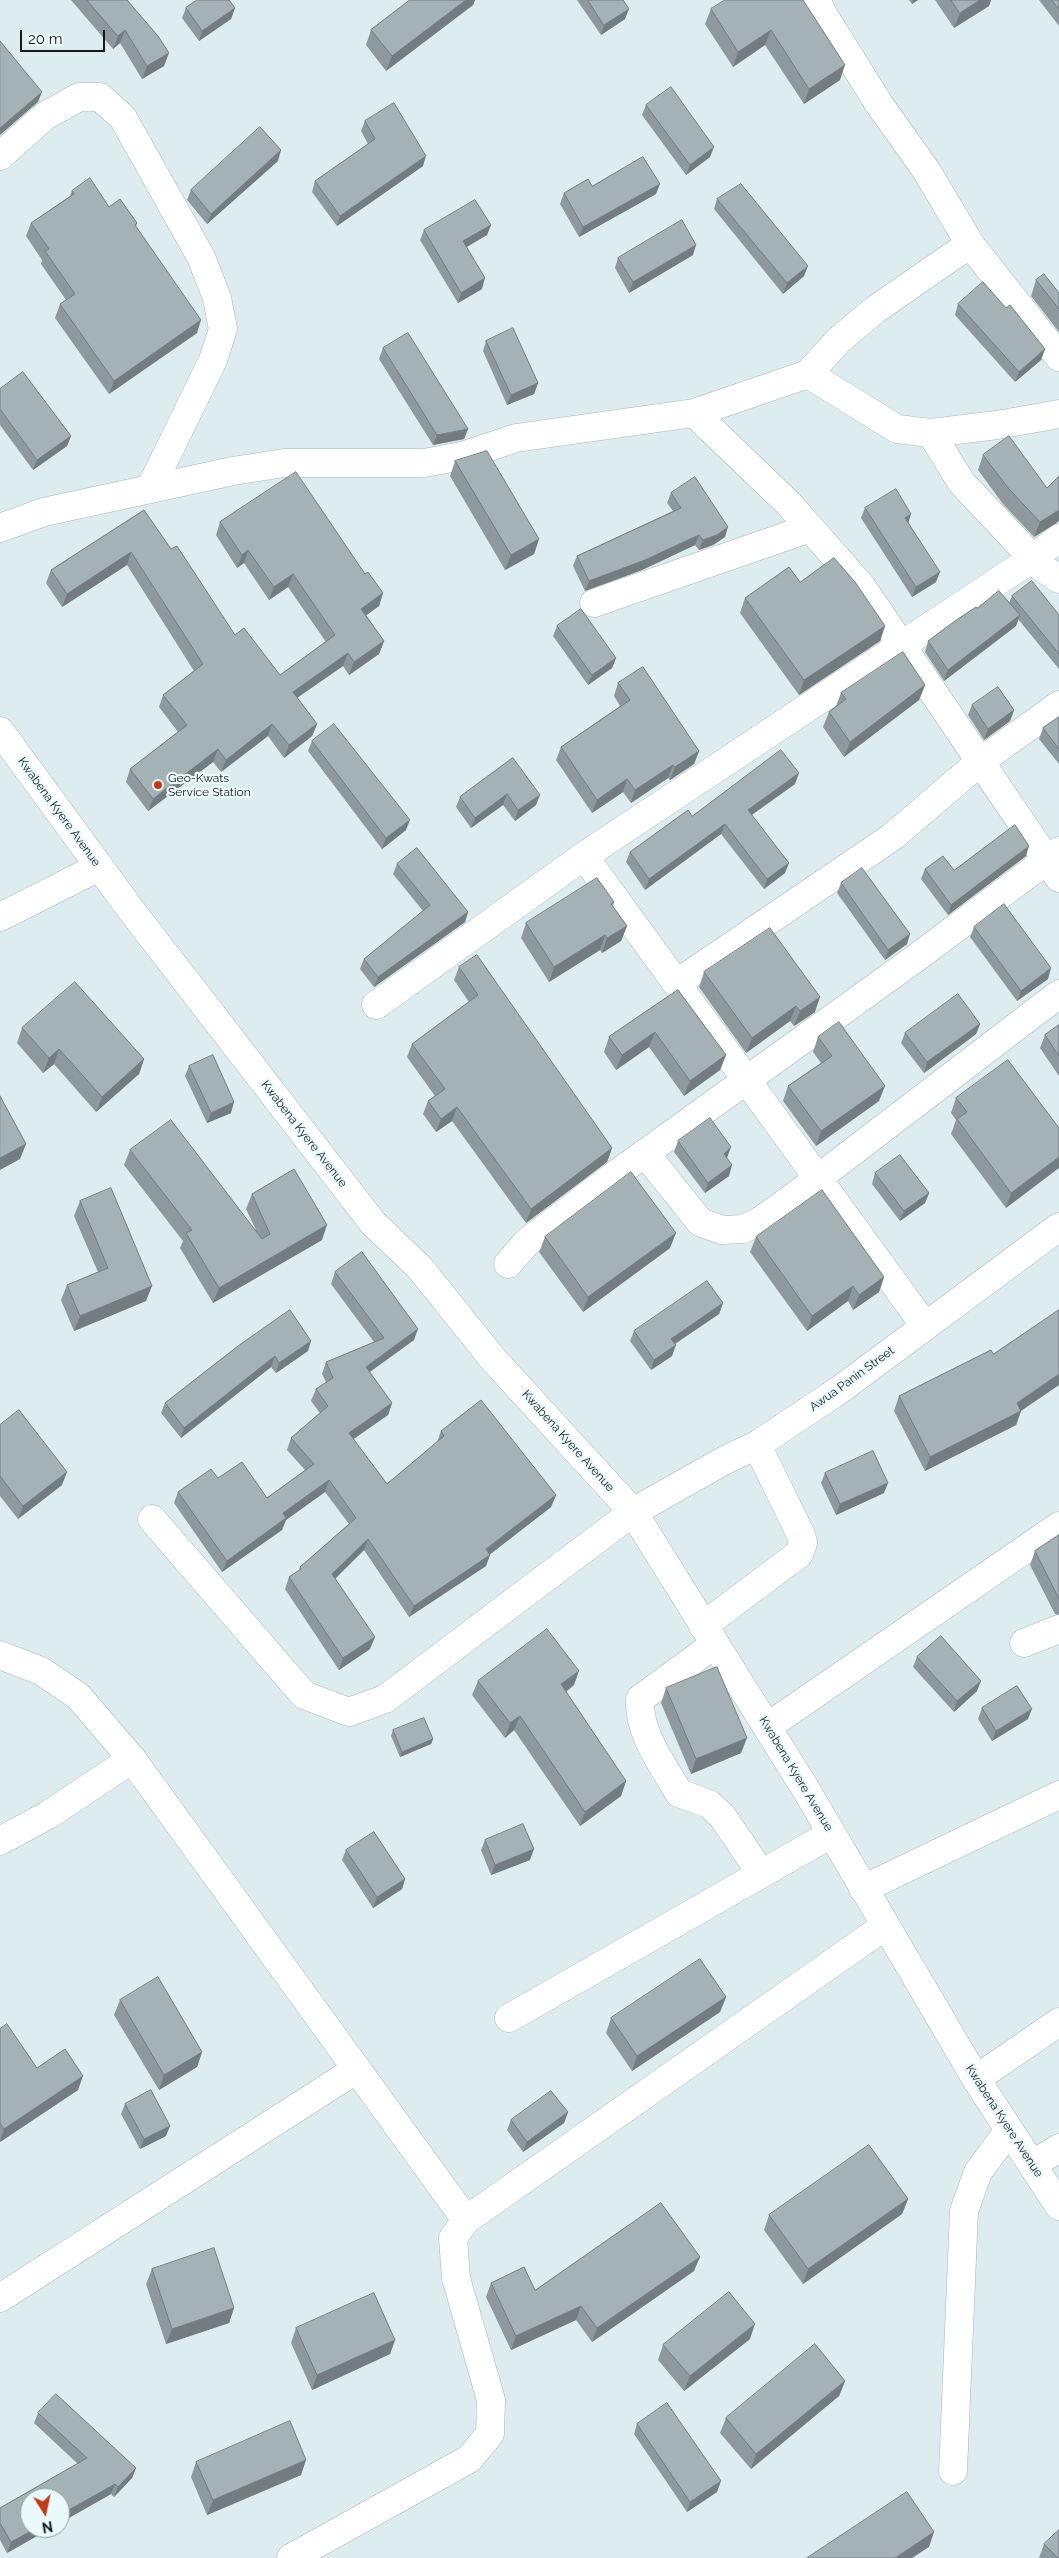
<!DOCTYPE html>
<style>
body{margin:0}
#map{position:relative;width:1059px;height:2558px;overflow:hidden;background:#ddecef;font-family:Raleway,sans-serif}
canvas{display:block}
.north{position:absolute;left:20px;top:2488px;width:50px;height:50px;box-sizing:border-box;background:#eaf9fc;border:1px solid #95a0a2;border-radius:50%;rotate:170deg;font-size:14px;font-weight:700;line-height:20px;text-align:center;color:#151a1b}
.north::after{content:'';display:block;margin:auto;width:18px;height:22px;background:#c33917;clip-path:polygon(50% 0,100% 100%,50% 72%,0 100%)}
.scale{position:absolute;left:20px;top:30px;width:85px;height:22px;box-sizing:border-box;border:2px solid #151a1b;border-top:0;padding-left:6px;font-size:15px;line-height:18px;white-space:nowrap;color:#151a1b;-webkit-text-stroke:4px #eaf9fc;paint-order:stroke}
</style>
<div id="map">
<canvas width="1059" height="2558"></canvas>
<div class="north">N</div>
<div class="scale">20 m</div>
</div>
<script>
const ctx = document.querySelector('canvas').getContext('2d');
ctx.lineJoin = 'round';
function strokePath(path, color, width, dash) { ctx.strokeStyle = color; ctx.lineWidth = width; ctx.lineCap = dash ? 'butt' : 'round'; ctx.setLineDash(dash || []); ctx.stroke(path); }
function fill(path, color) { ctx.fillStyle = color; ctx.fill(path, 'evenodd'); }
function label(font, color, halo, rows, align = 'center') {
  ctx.font = font + ' Raleway,sans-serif'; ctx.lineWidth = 4.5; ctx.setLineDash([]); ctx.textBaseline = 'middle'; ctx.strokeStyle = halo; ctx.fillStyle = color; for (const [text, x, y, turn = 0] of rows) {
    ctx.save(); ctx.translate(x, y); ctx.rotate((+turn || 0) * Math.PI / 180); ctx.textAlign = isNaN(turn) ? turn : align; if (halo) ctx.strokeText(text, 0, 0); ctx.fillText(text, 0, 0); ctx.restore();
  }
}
const minor = new Path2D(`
 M817 0 821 11 879 104 926 170 970 244 1059 357
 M0 156 45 116 79 97H100L123 118 201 257 217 298 223 329 213 360 150 489
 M808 374 897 429 931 433 997 425 1059 414
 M694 413 789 504 862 587 1059 878
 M931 433 961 482 1041 567 1059 579
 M0 528 44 512 233 471 284 463H424L462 456 516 438 694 413 808 374 839 340 876 309 970 244
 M594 603 810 528
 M584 856 925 1326
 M0 917 99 867
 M677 983 892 837 981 761 1059 705
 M376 1005 584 856 1033 558 1059 538
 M645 1153 700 1222 722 1230 743 1229 760 1221 796 1195 1059 994
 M508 1264 527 1242 619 1172 916 958 1059 851
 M152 1519 304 1695 349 1712 385 1699 633 1512 805 1788 976 2079 1059 2206
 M703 1626 799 1554 803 1543 801 1535 757 1445
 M1024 1643 1059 1629
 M715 1644 640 1699C638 1733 663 1765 679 1793L709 1804 722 1816 761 1873
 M0 1655 41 1671 78 1696 132 1759 466 2220
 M767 1727 1059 1526
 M0 1841 48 1815 132 1759
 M863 1889 1059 1795
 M509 2018 831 1834
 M976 2079 1059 2022
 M1032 2165 1059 2148
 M0 2298 357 2069
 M953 2471 964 2211 978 2172 1009 2130
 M291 2558 469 2459 490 2434 491 2400 456 2278 453 2238 466 2220 885 1926`);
const major = new Path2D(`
 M0 731 131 910 373 1223 420 1268 493 1359 633 1512 727 1459 757 1445 838 1391 1059 1227`);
const wall = new Path2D(`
 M71 0H127L164 66 142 79 120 43 113 49Z
 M410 0H475L473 5 386 71 366 45 371 30Z
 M577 0H623L625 19 601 35Z
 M803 0 840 80 804 104 765 45 733 67 705 24 711 9Z
 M909 0H918L912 4Z
 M935 0H991L989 6 954 28Z
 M1039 0H1059V26Z
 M186 8H235L231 19 199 41 182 18Z
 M646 105 710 157 686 175 642 115Z
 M365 121 423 166 337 226 312 192 315 181 368 144 361 131Z
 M278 161 207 224 187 200 191 190Z
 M592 186 656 194 579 237 560 204 564 193Z
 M72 191 109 207 137 223 136 227 197 333 109 394 55 318 60 304 66 300 41 264 42 260 26 236 31 223 70 196Z
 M717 199 804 276 783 294 714 209Z
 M491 225 487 235 467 247 482 289 458 303 420 240 424 230Z
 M693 255 629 293 615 268 618 258Z
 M1036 280 1059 293V332L1031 296Z
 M958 304 1045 349 1041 360 1015 382 955 315Z
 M486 341 538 383 534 394 507 405 483 351Z
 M383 348 468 429 464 439 433 445 379 359Z
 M0 389 71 436 67 446 33 470 0 425Z
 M983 455 1057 523 1034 537 1003 504 978 470Z
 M455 461 539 539 534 554 505 570 450 476Z
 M671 493 725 537 713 545 699 550 695 545 642 570 585 591 573 566 577 556 673 511 667 503Z
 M865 508 908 523 936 582 912 597 861 518Z
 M144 510 171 549 235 635 280 675 326 642 288 587 269 600 244 563 237 568 216 535 220 522 365 574 383 593 379 606 366 615 384 641 379 654 349 675 343 666 297 698 317 724 312 736 284 758 268 736 221 772 213 762 148 811 126 782 130 769 178 732 159 707 163 695 194 671 127 565 62 607 46 583 51 570Z
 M800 582 885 626 880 641 799 695 740 613 745 598Z
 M1012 596 1059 615V669L1018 619 1016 626 944 681 925 652 928 641 977 608 1009 603Z
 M557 626 616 658 612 668 588 685 553 636Z
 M618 683 699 751 694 764 670 780 668 778 631 803 623 792 592 813 556 760 561 747 620 706 614 696Z
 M925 685 919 700 844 757 823 727 829 712 836 706 841 693Z
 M972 705 1014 710 1010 721 984 740 968 715Z
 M1059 717V764L1039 739 1043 728Z
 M312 741 406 830 382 849 308 751Z
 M513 758 536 805 515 821 503 805 471 828 456 807 460 797Z
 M795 784 752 815 785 873 764 889 721 834 645 890 626 862 630 852 692 816Z
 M1026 856 948 915 921 879 925 869 954 870Z
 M397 864 468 912 465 922 374 987 360 969 364 959 423 911 393 874Z
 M841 883 907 944 885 960 837 893Z
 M614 902 613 906 627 926 621 941 602 953 600 950 549 982 521 938 526 923Z
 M974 927 1048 979 1017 1001 970 937Z
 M459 967 612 1148 607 1162 526 1223 452 1121 436 1132 423 1114 428 1101 435 1096 407 1057 412 1044 469 1002 454 980Z
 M704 972 815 1012 794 1026 790 1021 746 1053 699 987Z
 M678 990 726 1055 720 1070 684 1096 649 1047 616 1070 604 1052 609 1037Z
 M980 1024 976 1034 924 1073 901 1043 905 1033Z
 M1059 1025V1076L1040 1048 1045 1035Z
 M22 1028 144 1059 139 1074 96 1112 54 1064 43 1073 17 1043Z
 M818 1037 879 1101 816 1146 783 1101 788 1086 821 1063 813 1052Z
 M189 1066 231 1113 207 1123 185 1076Z
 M956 1098 1059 1128 1006 1208 951 1134 956 1120 951 1113Z
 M678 1141 727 1158 729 1176 705 1193 674 1152Z
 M130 1150 256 1230 246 1209 252 1194 322 1240 213 1303 180 1248 183 1241 124 1165Z
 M875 1173 929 1193 925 1203 900 1221 872 1184Z
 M80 1201 146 1301 74 1331 61 1300 67 1285 98 1272 74 1216Z
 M545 1237 670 1248 583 1312 539 1252Z
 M756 1237 884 1277 879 1292 853 1310 848 1301 807 1331 750 1252Z
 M335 1272 414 1340 370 1372 392 1403 388 1415 353 1439 387 1484 437 1442 441 1431 556 1495 551 1507 490 1554 486 1566 409 1617 364 1550 335 1578 370 1649 339 1670 285 1589 289 1577 299 1571 300 1567 349 1524 325 1492 286 1520 282 1530 222 1572 174 1503 178 1492 218 1478 267 1498 305 1470 287 1450 291 1438 320 1413 311 1401 316 1389 326 1382 322 1374 326 1362 374 1342 331 1284Z
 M723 1303 719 1314 675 1344 672 1356 651 1370 630 1341 634 1331Z
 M238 1346 308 1351 276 1373 271 1367 181 1438 161 1413 165 1403Z
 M993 1354 1021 1411 1016 1425 925 1471 894 1411 899 1396Z
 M0 1425 62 1485 18 1519 0 1496Z
 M825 1473 884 1493 836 1515 821 1483Z
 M1059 1535V1615L1055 1614 1030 1565 1035 1551Z
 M917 1657 977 1691 954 1712 913 1667Z
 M478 1681 574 1685 566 1692 626 1781 621 1796 580 1826 514 1730 505 1738 472 1695Z
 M666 1688 741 1753 691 1774 661 1703Z
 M982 1708 1028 1719 992 1741 978 1719Z
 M393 1730 433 1739 431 1744 400 1757 391 1736Z
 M485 1840 530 1860 491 1875 481 1850Z
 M346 1850 405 1879 402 1889 373 1908 342 1860Z
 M726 1997 720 2012 632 2071 606 2033 611 2018Z
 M120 2000 202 2052 197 2067 159 2090 114 2015Z
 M0 2029 37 2068 78 2090 0 2142Z
 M125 2104 166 2136 140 2149 121 2114Z
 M568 2112 564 2123 523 2152 507 2130 511 2120Z
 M908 2199 902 2214 803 2284 764 2230 769 2215Z
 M152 2269 234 2308 229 2323 166 2344 146 2284Z
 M694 2271 592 2342 576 2320 511 2350 486 2297 491 2283 535 2290Z
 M296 2328 395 2340 390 2354 312 2390 291 2343Z
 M750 2339 684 2391 658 2360 663 2345Z
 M845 2381 839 2396 751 2469 720 2433 726 2418Z
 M38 2413 136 2468 132 2478 114 2497 111 2494 7 2553 0 2540V2508L78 2464 34 2423Z
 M637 2424 717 2492 687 2512 634 2434Z
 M196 2462 301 2475 207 2515 191 2477Z
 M1044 2544 1059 2558H1039Z`);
const shadedWall = new Path2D(`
 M466 0H475L473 5 386 71 392 56Z
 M913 0H918L912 4Z
 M980 0H991L989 6 954 28 960 13Z
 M235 8 231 19 199 41 202 31Z
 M629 9 625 19 601 35 604 25Z
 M125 30 120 43 113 49 118 36Z
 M771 30 765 45 733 67 738 52Z
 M169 53 164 66 142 79 147 66Z
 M845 65 840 80 804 104 809 89Z
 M42 92 38 102 0 135V128Z
 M714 147 710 157 686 175 690 165Z
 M281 150 278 161 207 224 211 214Z
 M426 156 423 166 337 226 340 216Z
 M660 184 656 194 579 237 583 227Z
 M491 225 487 235 459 251 463 241Z
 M696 245 693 255 629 293 633 282Z
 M808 266 804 276 783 294 787 283Z
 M485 278 482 289 458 303 461 293Z
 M201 320 197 333 109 394 114 381Z
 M1045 349 1041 360 1015 382 1019 372Z
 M538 383 534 394 507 405 511 395Z
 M468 429 464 439 433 445 437 435Z
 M71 436 67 446 33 470 37 460Z
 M1059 510V521L1034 537 1040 522Z
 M911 514 908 524 905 518Z
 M728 527 725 537 713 545 699 550 703 540Z
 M699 535 695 545 642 570 585 591 589 581Z
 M539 539 534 554 505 570 511 555Z
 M248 550 244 563 237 568 242 555Z
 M131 552 127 565 62 607 67 594Z
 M940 572 936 582 912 597 916 587Z
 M293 574 288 587 269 600 274 587Z
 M383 593 379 606 357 622 361 609Z
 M1020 615 1016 626 944 681 948 670Z
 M885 626 880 641 799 695 804 680Z
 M384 641 379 654 349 675 354 662Z
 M348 653 343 666 288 704 293 692Z
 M616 658 612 668 588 685 592 675Z
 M925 685 919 700 844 757 850 742Z
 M1014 710 1010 721 984 740 988 729Z
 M272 724 268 736 221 772 226 760Z
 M317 724 312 736 284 758 289 745Z
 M218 749 213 762 148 811 153 799Z
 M699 751 694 764 670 780 675 767Z
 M673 765 668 778 631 803 635 790Z
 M799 773 795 784 744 820 748 810Z
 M627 779 623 792 592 813 597 800Z
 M507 794 503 805 471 828 475 818Z
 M540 795 536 805 515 821 518 810Z
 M410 820 406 830 382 849 386 838Z
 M725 824 721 834 645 890 649 879Z
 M1029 846 1026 856 948 915 951 905Z
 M789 863 785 873 764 889 767 879Z
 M468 912 465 922 374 987 378 977Z
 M627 926 621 941 602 953 607 938Z
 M910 934 907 944 885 960 888 950Z
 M605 935 600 950 549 982 554 967Z
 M1051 968 1048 979 1017 1001 1021 991Z
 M820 997 815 1012 794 1026 800 1011Z
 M796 1006 790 1021 746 1053 752 1038Z
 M980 1024 976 1034 924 1073 927 1062Z
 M655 1032 649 1047 616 1070 622 1055Z
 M59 1049 54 1064 43 1073 49 1058Z
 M726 1055 720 1070 684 1096 690 1081Z
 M144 1059 139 1074 96 1112 102 1097Z
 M885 1086 879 1101 816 1146 821 1131Z
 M234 1102 231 1113 207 1123 211 1113Z
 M457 1107 452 1121 436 1132 441 1119Z
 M26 1144 20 1159 0 1170V1158Z
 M731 1147 727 1158 720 1164 724 1154Z
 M612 1148 607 1162 526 1223 531 1209Z
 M1059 1157V1168L1006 1208 1011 1193Z
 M732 1165 729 1176 705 1193 708 1183Z
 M929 1193 925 1203 900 1221 904 1211Z
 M327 1225 322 1240 213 1303 219 1288Z
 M676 1233 670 1248 583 1312 588 1297Z
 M884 1277 879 1292 853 1310 859 1295Z
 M152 1286 146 1301 74 1331 80 1316Z
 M853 1286 848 1301 807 1331 812 1316Z
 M723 1303 719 1314 667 1349 671 1339Z
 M418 1329 414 1340 361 1378 366 1367Z
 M311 1341 308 1351 276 1373 279 1363Z
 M676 1345 672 1356 651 1370 654 1360Z
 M275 1356 271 1367 181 1438 184 1428Z
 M1059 1374V1385L1018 1413 1021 1411 1016 1425 925 1471 930 1457 1017 1403Z
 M392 1403 388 1415 345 1445 349 1433Z
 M67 1472 62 1485 18 1519 23 1506Z
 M329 1480 325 1492 286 1520 282 1530 222 1572 227 1561 283 1513Z
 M888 1483 884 1493 836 1515 840 1504Z
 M556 1495 551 1507 488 1556 490 1555 486 1566 409 1617 414 1606Z
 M368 1539 364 1550 328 1586 332 1574Z
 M375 1637 370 1649 339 1670 343 1658Z
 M579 1671 574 1685 556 1699 561 1684Z
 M981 1681 977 1691 954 1712 957 1701Z
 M1032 1709 1028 1719 992 1741 996 1731Z
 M520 1716 514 1730 505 1738 510 1723Z
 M747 1738 741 1753 691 1774 696 1759Z
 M433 1739 431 1744 400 1757 402 1752Z
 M626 1781 621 1796 580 1826 585 1812Z
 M534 1849 530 1860 491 1875 495 1865Z
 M405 1879 402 1889 373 1908 377 1897Z
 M726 1997 720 2012 632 2071 637 2056Z
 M202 2052 197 2067 159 2090 164 2075Z
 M83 2076 78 2090 0 2142 4 2129Z
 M568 2112 564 2123 523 2152 527 2142Z
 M170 2126 166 2136 140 2149 144 2139Z
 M908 2199 902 2214 803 2284 808 2269Z
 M700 2257 694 2271 592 2342 597 2328Z
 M581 2306 576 2320 511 2350 516 2336Z
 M234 2308 229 2323 166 2344 172 2329Z
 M755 2324 750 2339 684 2391 690 2376Z
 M395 2340 390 2354 312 2390 317 2375Z
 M845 2381 839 2396 751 2469 756 2454Z
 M306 2460 301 2475 207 2515 213 2500Z
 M136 2468 132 2478 114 2497 118 2487Z
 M721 2481 717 2492 687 2512 690 2502Z
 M115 2484 111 2494 60 2523V2515Z
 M37 2528H51L7 2553 11 2542Z
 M934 2532 929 2547 912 2558H895Z`);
const building = new Path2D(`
 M87 0H127L158 36 169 53 147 66 125 30 118 36Z
 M197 0H229L235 8 202 31 186 8Z
 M410 0H466L392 56 371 30Z
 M588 0H623L629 9 604 25Z
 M725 0H803L845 65 809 89 771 30 738 52 711 9Z
 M951 0H980L960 13Z
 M1052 0H1059V9Z
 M0 41 42 92 0 128Z
 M671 87 714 147 690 165 646 105Z
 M394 103 426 156 340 216 315 181 375 139 365 121Z
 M260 127 281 150 211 214 191 190Z
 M643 157 660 184 583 227 564 193 588 179 592 186Z
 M90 178 109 207 120 199 137 223 135 225 201 320 114 381 60 304 75 294 45 251 49 249 31 223 74 194 72 191Z
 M741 184 808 266 787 283 717 199Z
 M475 200 491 225 463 241 485 278 461 293 424 230Z
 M682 220 696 245 633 282 618 258Z
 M1044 274 1059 293V309L1036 280Z
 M983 282 1006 308 1010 305 1045 349 1019 372 958 304Z
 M513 328 538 383 511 395 486 341Z
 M408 333 468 429 437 435 383 348Z
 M23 372 71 436 37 460 0 409V389Z
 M1009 436 1047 488 1059 476V510L1040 522 1009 489 983 455Z
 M487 451 539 539 511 555 455 461Z
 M296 472 365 574 368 572 383 593 361 609 384 641 354 662 348 653 293 692 317 724 289 745 272 724 226 760 218 749 153 799 130 769 187 725 163 695 203 664 131 552 67 594 51 570 144 510 171 549 177 546 235 635 244 628 280 675 335 635 293 574 274 587 248 550 242 555 220 522Z
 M695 477 728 527 717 535 703 540 699 535 645 560 589 581 577 556 681 508 671 493Z
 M896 489 911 514 905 518 940 572 916 587 865 508Z
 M834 558 855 582 885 626 804 680 745 598 789 567 800 582Z
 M1032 581 1059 615V654L1012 596Z
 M999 591 1020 615 948 670 928 641 955 621 976 607 977 608Z
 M581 609 616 658 592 675 557 626Z
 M903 652 925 685 850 742 829 712 846 699 841 693Z
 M643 667 699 751 675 767 673 765 635 790 627 779 597 800 561 747 630 700 618 683Z
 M998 687 1014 710 988 729 972 705Z
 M1059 717V749L1043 728Z
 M334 724 410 820 386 838 312 741Z
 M781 750 799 773 748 810 789 863 767 879 725 824 649 879 630 852 688 810 692 816Z
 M513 758 540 795 518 810 507 794 475 818 460 797Z
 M1015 825 1029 846 951 905 925 869 943 856 954 870Z
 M417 848 468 912 378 977 364 959 430 905 397 864Z
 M862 868 910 934 888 950 841 883Z
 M597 878 614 902 611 904 627 926 607 938 605 935 554 967 526 923Z
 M1004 904 1051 968 1021 991 974 927Z
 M770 928 820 997 800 1011 796 1006 752 1038 704 972Z
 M477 955 612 1148 531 1209 457 1107 441 1119 428 1101 445 1089 412 1044 478 995 459 967Z
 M75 982 144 1059 102 1097 59 1049 49 1058 22 1028Z
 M678 990 726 1055 690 1081 655 1032 622 1055 609 1037Z
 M958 994 980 1024 927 1062 905 1033Z
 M839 1022 885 1086 821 1131 788 1086 832 1056 818 1037Z
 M1059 1025V1056L1045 1035Z
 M213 1055 234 1102 211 1113 189 1066Z
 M1008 1060 1059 1128V1157L1011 1193 957 1119 967 1112 956 1098Z
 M0 1096 26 1144 0 1158Z
 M710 1118 731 1147 724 1154 732 1165 708 1183 678 1141Z
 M171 1120 262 1239 270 1234 252 1194 294 1169 327 1225 219 1288 186 1233 192 1230 130 1150Z
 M900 1155 929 1193 904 1211 875 1173Z
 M631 1172 676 1233 588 1297 545 1237Z
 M111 1188 152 1286 80 1316 67 1285 108 1268 80 1201Z
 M822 1190 884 1277 859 1295 853 1286 812 1316 756 1237Z
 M362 1252 418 1329 366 1367 392 1403 349 1433 387 1484 444 1436 441 1431 481 1400 556 1495 486 1549 490 1555 414 1606 368 1539 332 1574 375 1637 343 1658 289 1577 301 1569 300 1567 356 1518 329 1480 283 1513 286 1518 227 1561 178 1492 211 1469 218 1478 242 1462 267 1498 314 1464 291 1438 328 1406 316 1389 333 1378 326 1362 384 1338 335 1272Z
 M707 1281 723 1303 671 1339 676 1345 654 1360 634 1331Z
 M290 1310 311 1341 279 1363 275 1356 184 1428 165 1403 238 1346Z
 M1059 1310V1374L1017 1403 1021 1411 930 1457 899 1396 991 1350 993 1354Z
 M19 1410 67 1472 23 1506 0 1476V1425Z
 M873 1451 888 1483 840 1504 825 1473Z
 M1059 1535V1599L1035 1551Z
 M547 1629 579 1671 561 1684 626 1781 585 1812 520 1716 510 1723 478 1681Z
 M941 1636 981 1681 957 1701 917 1657Z
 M717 1667 747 1738 696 1759 666 1688Z
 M1017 1686 1032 1709 996 1731 982 1708Z
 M424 1718 433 1739 402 1752 393 1730Z
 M523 1824 534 1849 495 1865 485 1840Z
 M374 1832 405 1879 377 1897 346 1850Z
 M700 1959 726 1997 637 2056 611 2018Z
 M158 1977 202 2052 164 2075 120 2000Z
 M7 2024 37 2068 65 2049 83 2076 4 2129 0 2123V2029Z
 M151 2090 170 2126 144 2139 125 2104Z
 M551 2091 568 2112 527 2142 511 2120Z
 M869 2145 908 2199 808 2269 769 2215Z
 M661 2203 700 2257 597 2328 581 2306 516 2336 491 2283 524 2267 535 2290Z
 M214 2248 234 2308 172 2329 152 2269Z
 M729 2292 755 2324 690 2376 663 2345Z
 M374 2293 395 2340 317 2375 296 2328Z
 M815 2344 845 2381 756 2454 726 2418Z
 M56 2394 136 2468 118 2487 115 2484 60 2515V2498H30V2528H37L11 2542 0 2523V2508L87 2458 38 2413Z
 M667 2403 721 2481 690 2502 637 2424Z
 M290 2421 306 2460 213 2500 196 2462Z
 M907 2492 934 2532 895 2558H807Z
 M1059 2530V2558H1058L1044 2544Z`);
const markers = [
 [158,785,5,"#c33917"]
];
const poiNames = [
 ["Geo-Kwats",168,778],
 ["Service Station",168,792]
];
const streetNames = [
 ["Kwabena Kyere Avenue",59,812,54],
 ["Kwabena Kyere Avenue",304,1134,52],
 ["Awua Panin Street",852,1379,-36],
 ["Kwabena Kyere Avenue",568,1441,48],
 ["Kwabena Kyere Avenue",796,1774,59],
 ["Kwabena Kyere Avenue",1004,2121,57]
];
strokePath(minor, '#a7b5b8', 29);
strokePath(major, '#a7b5b8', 29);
strokePath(minor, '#fff', 28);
strokePath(major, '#fff', 28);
fill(wall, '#8d999c');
fill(shadedWall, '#737d7f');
fill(building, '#a4b2b5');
strokePath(building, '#737d7f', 1);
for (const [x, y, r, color] of markers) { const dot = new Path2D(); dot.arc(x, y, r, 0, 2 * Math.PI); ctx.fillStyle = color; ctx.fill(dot); strokePath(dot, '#eaf9fc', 2); }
label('12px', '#151a1b', '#eaf9fc', poiNames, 'left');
label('12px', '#151a1b', '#eaf9fc', streetNames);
</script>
